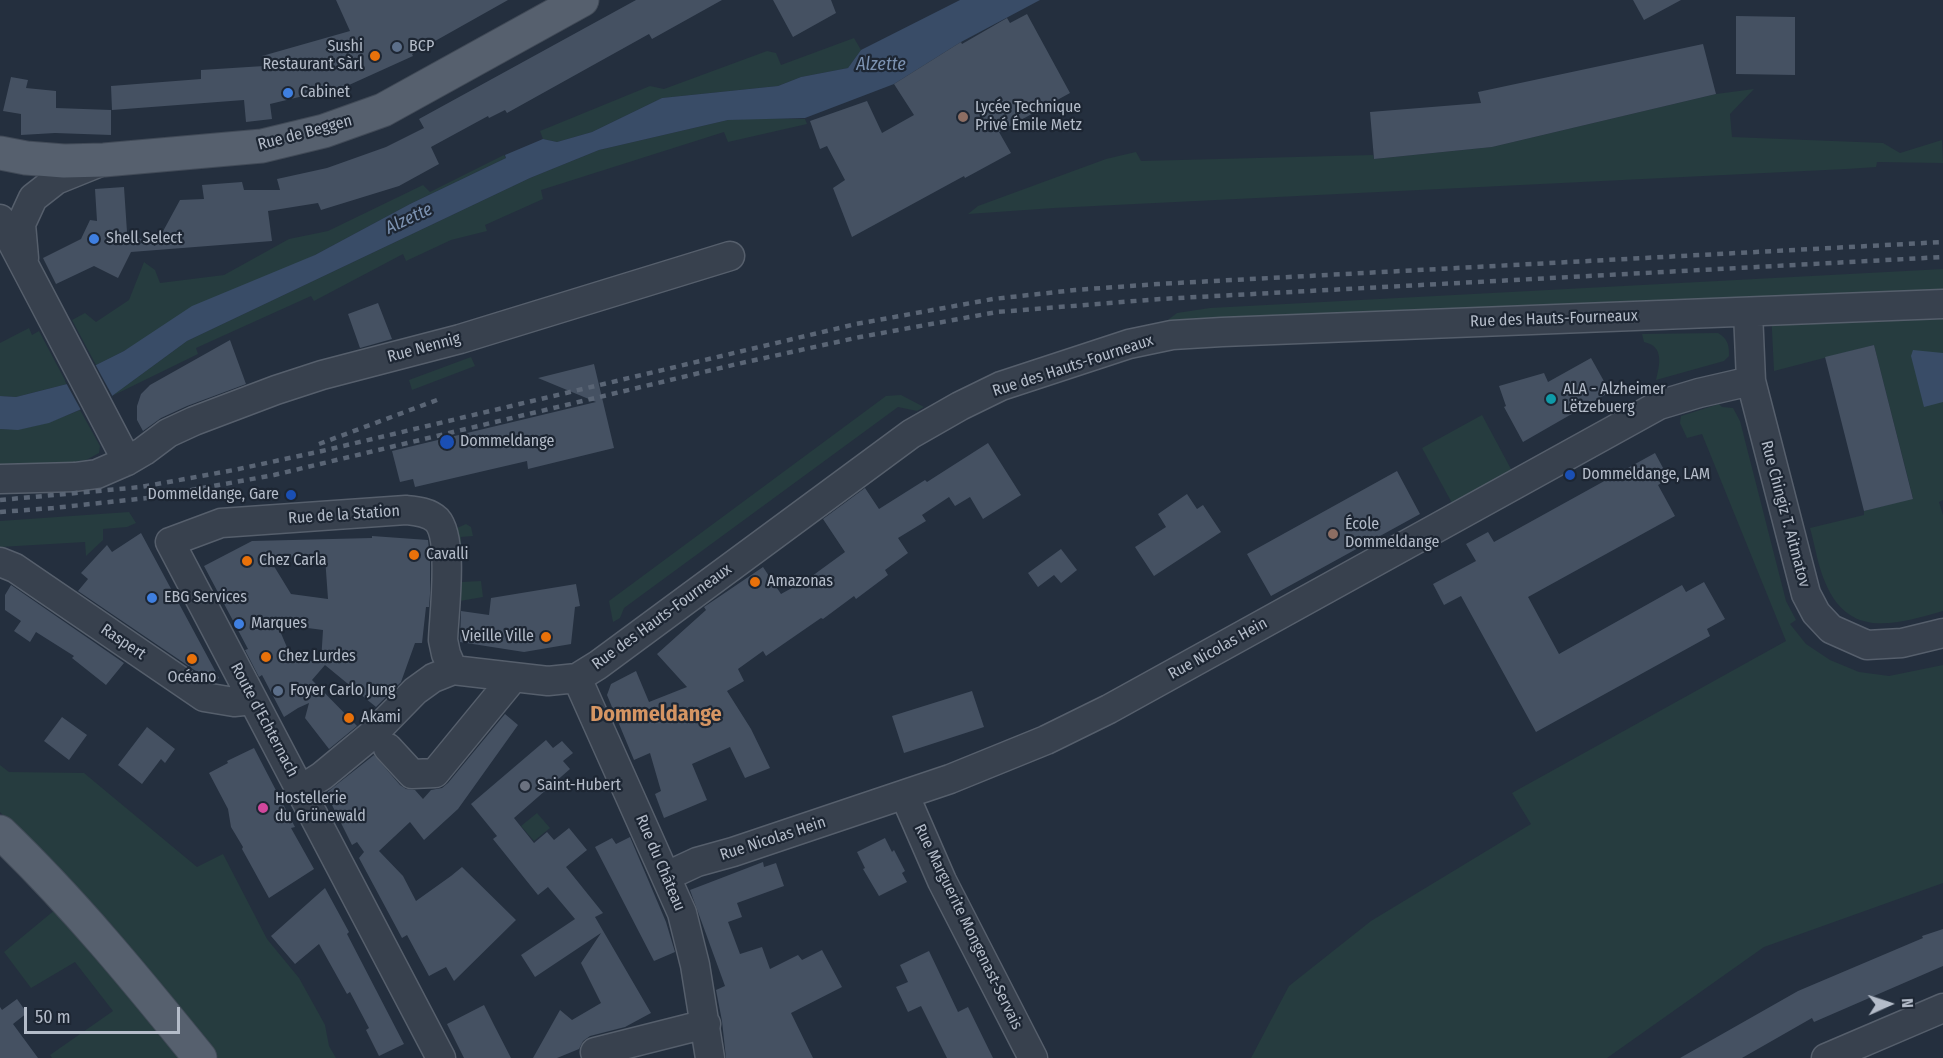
<!DOCTYPE html>
<meta charset="utf-8">
<style>
body{margin:0}
#map{position:relative;width:1943px;height:1058px;overflow:hidden;background:#242f3e;font-family:"Fira Sans Condensed",sans-serif}
canvas{display:block}
.north{position:absolute;left:1859px;top:974px;width:60px;height:60px;-webkit-text-stroke:4px #1d2633;paint-order:stroke;rotate:87deg;font-size:16px;font-weight:700;line-height:24px;text-align:center;color:#b4bcc9}
.north::after{content:'';display:block;margin:auto;width:21px;height:27px;background:#b4bcc9;clip-path:polygon(50% 0,100% 100%,50% 72%,0 100%)}
.scale{position:absolute;left:24px;top:1007px;width:156px;height:27px;box-sizing:border-box;border:3px solid #b4bcc9;border-top:0;padding-left:8px;font-size:18px;line-height:21px;white-space:nowrap;color:#b4bcc9;-webkit-text-stroke:4px #1d2633;paint-order:stroke}
</style>
<div id="map">
<canvas width="1943" height="1058"></canvas>
<div class="north">N</div>
<div class="scale">50 m</div>
</div>
<script>
const ctx = document.querySelector('canvas').getContext('2d');
ctx.lineJoin = 'round';
function fill(path, color) { ctx.fillStyle = color; ctx.fill(path, 'evenodd'); }
function strokePath(path, color, width, dash) { ctx.strokeStyle = color; ctx.lineWidth = width; ctx.lineCap = dash ? 'butt' : 'round'; ctx.setLineDash(dash || []); ctx.stroke(path); }
function label(font, color, halo, rows, align = 'center') {
  ctx.font = font + ' "Fira Sans Condensed",sans-serif'; ctx.lineWidth = 4.5; ctx.setLineDash([]); ctx.textBaseline = 'middle'; ctx.strokeStyle = halo; ctx.fillStyle = color; for (const [text, x, y, turn = 0] of rows) {
    ctx.save(); ctx.translate(x, y); ctx.rotate((+turn || 0) * Math.PI / 180); ctx.textAlign = isNaN(turn) ? turn : align; if (halo) ctx.strokeText(text, 0, 0); ctx.fillText(text, 0, 0); ctx.restore();
  }
}
const green = new Path2D(`
 M854 38 861 50 848 68 801 77 778 86 662 98 592 132 557 142 543 139 540 131 650 86 664 89 767 51 776 53 781 65Z
 M1754 89 1730 114 1732 137 1883 143 1900 153 1942 140 1943 163 1877 162 1876 167 1846 169 1054 208 968 214 978 206 1106 159 1136 152 1141 161 1373 155 1374 159 1492 147 1716 94Z
 M758 118 805 119 807 124 728 142 724 132 541 190 543 199 485 225 487 231 451 240 406 261 403 254 314 301 311 296 196 348 198 354 112 396 187 341 530 178 599 150 728 120Z
 M504 155 506 158 410 204 315 255 96 365 72 320 85 313 96 322 129 300 144 262 155 270 160 283 224 275 289 239 328 231 423 185 430 192Z
 M1943 269V500L1939 502 1943 515V611C1896 624 1849 640 1825 582 1818 566 1815 546 1810 528L1864 515V511L1913 498 1874 345 1774 371 1771 311 1172 335 1169 319 1177 313 1210 308Z
 M29 328 32 335 39 331 67 384 16 397 0 396V343Z
 M1718 333C1728 339 1729 345 1729 356L1724 361 1656 380C1660 364 1664 346 1644 342L1642 334Z
 M471 357 475 366 412 390 409 380Z
 M901 395 924 407 917 411 898 407 624 608 620 618 613 622 609 601 886 396Z
 M1719 404 1722 407 1733 408 1740 421 1786 601 1796 620 1790 624 1806 644 1830 660 1859 672 1889 676 1943 665V883L1764 947 1607 1058H1251L1289 986 1371 921 1531 824 1512 793 1786 641 1702 434 1687 438 1680 423 1681 416Z
 M80 410 100 446 99 453 86 460 78 461V466L0 467V429C30 431 53 421 80 410Z
 M1482 415 1512 471 1452 503 1422 448Z
 M129 512 136 523 127 527 103 529V540L86 556 85 542 0 547V521Z
 M466 524 471 527 473 536 461 537 462 582 481 581 483 597 454 602 457 528Z
 M0 765 9 772 84 773 197 867 223 854 267 939 299 978 325 1025 329 1046 336 1058H218L111 924 0 812Z
 M537 813 550 828 534 841 521 826Z
 M56 909 181 1058H52L50 1055 113 1011 75 962 31 988 4 952Z`);
const water = new Path2D(`
 M960 0H1040L961 42 894 84 805 118 728 120 599 150 530 178 187 341 112 396 49 423 18 430 0 429V396L16 397 67 384 96 365 124 351 192 306 315 255 410 204 506 158 505 155 543 139 557 142 592 132 662 98 778 86 801 77 848 68 861 50Z
 M1913 350 1943 353V402L1924 407 1911 356Z`);
const pier = new Path2D(`
 M94 362 114 399 82 412 65 381Z`);
const building = new Path2D(`
 M336 0H508L412 54 413 56 349 85 270 104 272 119 246 122 244 100 112 110 111 86 201 79V70L264 66 262 56 350 31Z
 M636 0H722L652 39 649 34 507 113 505 110 489 118 488 116 431 147 439 164 399 186 321 210 318 203 268 211 272 241 131 252 118 278 94 266 56 284 43 258 81 239 90 220 97 221 95 189 124 187 127 232 155 246 180 200 204 199 202 185 242 182 244 190H280L277 179 327 168 386 147 424 128 419 119Z
 M773 0H831L836 13 793 37Z
 M1633 0H1681L1644 20Z
 M1027 14 1070 93 999 132 1011 153 965 178 964 176 852 237 833 188 845 180 827 146 820 149 810 121 867 101 882 133 914 115 894 84 961 42 962 44 1007 18 1010 23Z
 M1736 16 1795 17V75L1736 74Z
 M1703 44 1716 94 1492 147 1374 159 1370 112 1481 103 1478 92Z
 M11 77 28 80 26 88 56 91V108L111 110V135L55 133 21 135V114L3 111Z
 M378 303 392 339 360 348 348 314Z
 M230 340 246 384 187 406 161 418 143 431 137 420V406L141 394 150 385Z
 M1874 345 1913 499 1864 511 1825 357Z
 M1591 358 1610 392 1523 442 1504 407 1506 406 1499 386 1544 373 1548 382Z
 M594 364 614 448 528 469 527 461 415 487 413 479 400 482 392 451 596 402 538 378Z
 M988 443 1021 495 983 519 970 497 955 506 949 497 922 515 926 521 898 538 908 553 885 570 888 575 856 599 854 596 823 619 821 618 766 656 763 651 738 669 744 681 727 691 751 729 770 768 745 778 730 747 692 764 707 800 664 818 655 794 661 791 650 753 634 760 607 695 611 684 636 671 649 702 687 687 657 654 706 610 704 607 763 567 781 594 808 579 845 552 823 519 865 488 879 509 925 480 927 482Z
 M1655 453 1669 479 1658 485 1675 516 1528 597 1559 654 1682 585 1686 592 1704 582 1725 619 1707 629 1710 636 1536 732 1461 596 1444 605 1433 584 1476 561 1466 544 1488 532 1494 542Z
 M1397 471 1420 514 1271 596 1247 554Z
 M1187 494 1197 509 1203 505 1221 532 1154 576 1135 547 1166 527 1158 514Z
 M141 533 219 678 212 682 78 591 88 579 81 573 107 545 112 552Z
 M372 536 428 540 430 560V594L429 607H426L422 643H415L401 682 376 707 325 665 312 680 357 726 329 749 305 718 309 703 298 708 284 717 262 675 259 677 245 650 248 649 204 566 252 541 372 538ZM325 557 328 599 291 594 269 558ZM277 624 323 630 321 662 292 659Z
 M1061 549 1077 570 1061 583 1054 575 1038 587 1028 573Z
 M576 584 580 606 575 607 571 644 524 652 460 642 461 611 489 615 491 598Z
 M11 585 124 663 106 685 72 658 74 656 36 632 30 642 14 631 21 621 5 610V595Z
 M972 691 984 727 904 753 892 716Z
 M505 714 518 725 458 809 424 840 410 822 379 851 403 876 416 901 451 876 462 867 516 920 454 981 446 967 429 976 407 935 402 938 359 858 364 852 357 842 352 845 326 793 374 755 400 785 406 789 415 790 423 799 431 790 442 788 448 783Z
 M62 717 87 735 69 760 44 741Z
 M147 727 175 749 165 763 161 759 142 784 118 765Z
 M546 740 553 748 562 741 573 753 563 761 570 769 514 818 534 843 547 832 554 840 569 828 587 850 566 867 603 913 595 917 651 1013 625 1027 590 1036 583 1041 579 1049 557 1058H533L560 1010 572 1020 601 1003 581 963 601 933 535 977 521 955 575 919 548 887 538 895 493 839 497 836 471 804Z
 M254 748 295 827 291 828 314 869 269 898 242 849 243 847 231 827 228 809 209 773 228 763 227 761Z
 M630 837 666 922 675 952 654 961 595 847 612 838 616 844Z
 M885 838 892 852 894 850 905 871 902 873 907 882 879 896 863 869 865 868 857 852Z
 M763 862 764 867 776 863 784 886 737 903 742 917 728 922 740 954 762 947 770 969 798 955 802 960 822 950 842 987 791 1013 813 1058H726L722 1021 716 990 725 986 690 890Z
 M325 888 349 932 347 934 404 1044 379 1056 366 1030 369 1028 350 992 347 994 319 944 295 964 271 936Z
 M1943 929V966L1814 1022 1812 1018 1742 1058H1680L1798 991 1923 938 1922 936Z
 M929 951 958 1012 968 1007 993 1058H947L921 1006 908 1012 896 987 908 982 900 965Z
 M17 999 27 1013 13 1024 38 1058H0V1007L2 1010Z
 M484 1005 494 1025 511 1058H464L447 1024Z`);
const minor = new Path2D(`
 M0 219 127 461
 M24 258 21 224 33 198 56 180 98 163
 M1748 312 1751 381 1806 594 1816 613 1831 629 1867 645 1902 643 1943 633
 M0 479 75 477 97 474 127 461 144 451 168 433 194 421 276 390 322 375 460 339 730 256
 M0 562 15 568 204 697 234 702 253 700
 M577 678 682 913 695 965 710 1058
 M388 748 412 774 435 773 513 678
 M300 790 322 776 374 733 415 691 433 678 453 670 548 681 577 678 598 665 911 434 960 406 1001 386 1129 344 1172 335 1222 332 1943 304
 M905 796 942 881 1033 1058
 M667 876 697 862 733 852 950 779 1046 740 1109 709 1659 405 1699 393 1751 381
 M595 1052 706 1024
 M441 1058 170 542 221 523 406 510C416 511 429 512 437 520 454 539 444 613 443 640L446 654 453 670
 M1826 1058 1943 1008`);
const major = new Path2D(`
 M0 153 26 158 64 161 104 160 262 146 324 131 383 110 582 0
 M0 832C73 902 136 979 200 1058`);
const rail = new Path2D(`
 M319 444 437 400
 M0 500 141 487 234 470 322 451 856 324 993 299 1075 290 1158 284 1943 242
 M0 512 53 508 147 498 274 475 737 364 860 337 997 312 1160 299 1943 257`);
const markers = [
 [397,47,6,"#5c6f8a"],
 [375,56,6,"#e8710a"],
 [288,93,6,"#3f7fe0"],
 [963,117,6,"#8d6e63"],
 [94,239,6,"#3f7fe0"],
 [1551,399,6,"#0f9aa8"],
 [447,442,8,"#1a4fb4"],
 [1570,475,6,"#1a4fb4"],
 [291,495,6,"#1a4fb4"],
 [1333,534,6,"#8d6e63"],
 [414,555,6,"#e8710a"],
 [247,561,6,"#e8710a"],
 [755,582,6,"#e8710a"],
 [152,598,6,"#3f7fe0"],
 [239,624,6,"#3f7fe0"],
 [546,637,6,"#e8710a"],
 [266,657,6,"#e8710a"],
 [192,659,6,"#e8710a"],
 [278,691,6,"#5c6f8a"],
 [349,718,6,"#e8710a"],
 [525,786,6,"#6b7280"],
 [263,808,6,"#d1479c"]
];
const poiNames = [
 ["Sushi",363,47,"right"],
 ["Restaurant Sàrl",363,65,"right"],
 ["BCP",409,47],
 ["Cabinet",300,93],
 ["Lycée Technique",975,108],
 ["Privé Émile Metz",975,126],
 ["Shell Select",106,239],
 ["ALA - Alzheimer",1563,390],
 ["Lëtzebuerg",1563,408],
 ["Dommeldange",460,442],
 ["Dommeldange, LAM",1582,475],
 ["Dommeldange, Gare",279,495,"right"],
 ["École",1345,525],
 ["Dommeldange",1345,543],
 ["Cavalli",426,555],
 ["Chez Carla",259,561],
 ["Amazonas",767,582],
 ["EBG Services",164,598],
 ["Marques",251,624],
 ["Vieille Ville",534,637,"right"],
 ["Chez Lurdes",278,657],
 ["Océano",192,678,"center"],
 ["Foyer Carlo Jung",290,691],
 ["Akami",361,718],
 ["Saint-Hubert",537,786],
 ["Hostellerie",275,799],
 ["du Grünewald",275,817]
];
const streetNames = [
 ["Rue de Beggen",305,133,-15],
 ["Rue des Hauts-Fourneaux",1554,319,-2],
 ["Rue Nennig",424,348,-15],
 ["Rue des Hauts-Fourneaux",1073,366,-18],
 ["Rue Chingiz T. Aitmatov",1785,514,75],
 ["Rue de la Station",344,515,-4],
 ["Rue des Hauts-Fourneaux",662,617,-36],
 ["Raspert",123,642,34],
 ["Rue Nicolas Hein",1218,649,-29],
 ["Route d'Echternach",264,720,62],
 ["Rue Nicolas Hein",773,839,-18],
 ["Rue du Château",660,863,67],
 ["Rue Marguerite Mongenast-Servais",968,927,64]
];
const waterNames = [
 ["Alzette",881,65],
 ["Alzette",409,219,-25]
];
const districtNames = [
 ["Dommeldange",656,715]
];
fill(green, '#263c3f');
fill(water, '#394c67');
fill(pier, '#242f3e');
fill(building, '#455162');
strokePath(minor, '#565f6c', 31);
strokePath(major, '#414a57', 35);
strokePath(minor, '#38414e', 28);
strokePath(major, '#56606e', 33);
strokePath(rail, '#5a6575', 4.5, [6, 6]);
for (const [x, y, r, color] of markers) { const dot = new Path2D(); dot.arc(x, y, r, 0, 2 * Math.PI); ctx.fillStyle = color; ctx.fill(dot); strokePath(dot, '#1d2633', 2); }
label('16px', '#b4bcc9', '#1d2633', poiNames, 'left');
label('16px', '#b4bcc9', '#1d2633', streetNames);
label('italic 18px', '#7c92b1', '#1d2633', waterNames);
label('bold 22px', '#d59563', '#1d2633', districtNames);
</script>
